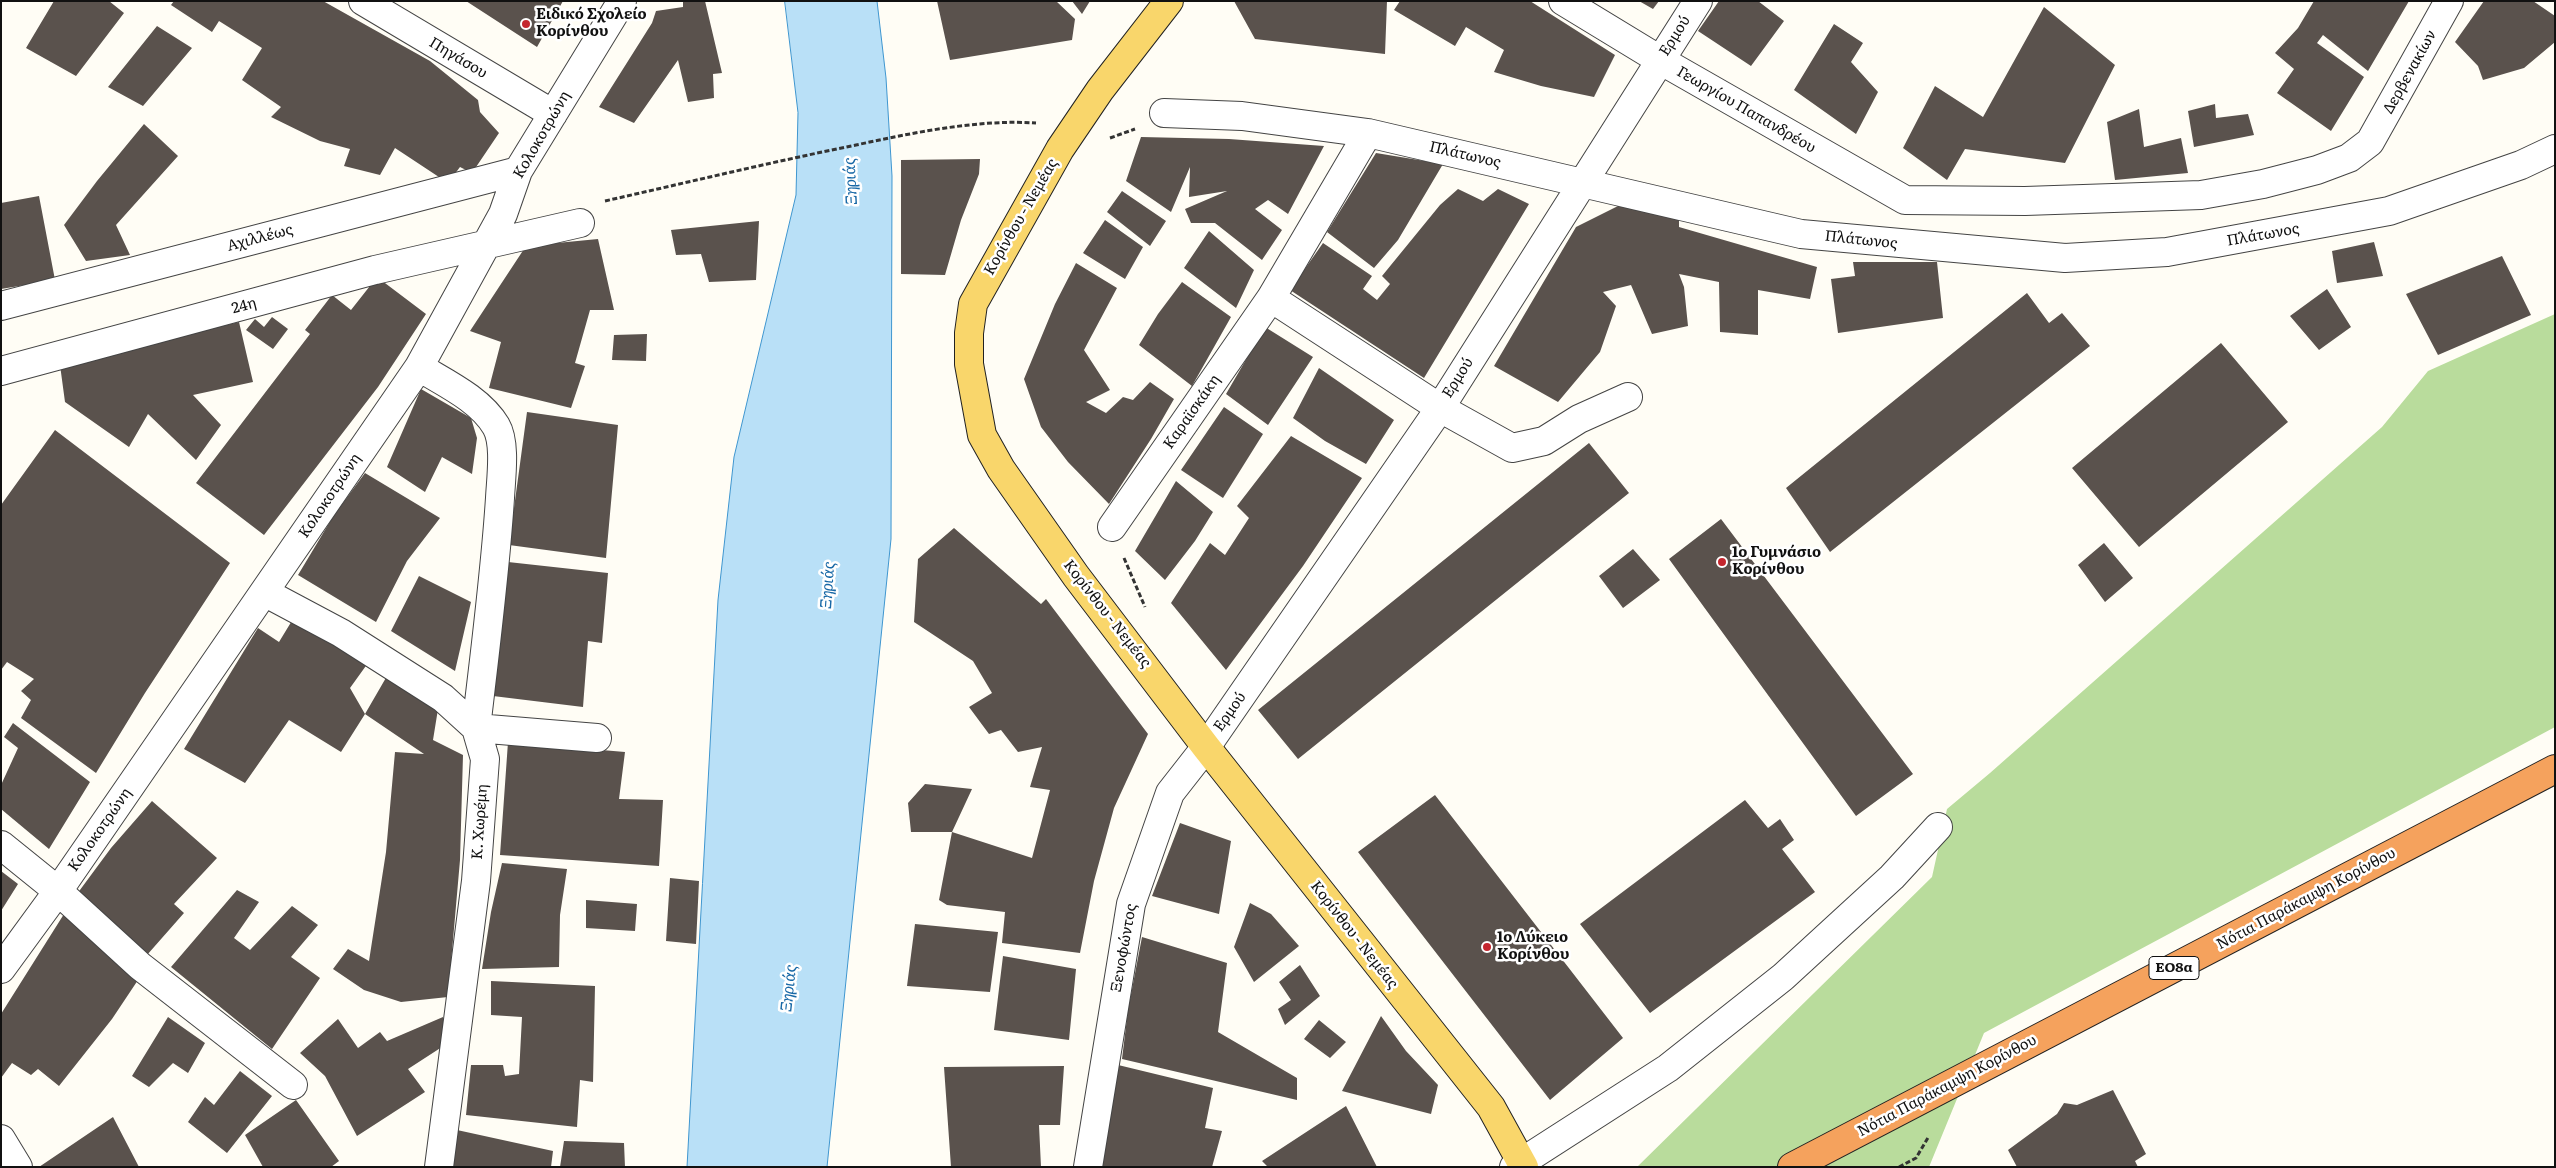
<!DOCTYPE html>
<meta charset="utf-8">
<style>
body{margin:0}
#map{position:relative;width:2556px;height:1168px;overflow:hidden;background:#fffdf5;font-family:Literata,serif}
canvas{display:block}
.frame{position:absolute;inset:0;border:2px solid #111;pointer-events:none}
</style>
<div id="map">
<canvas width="2556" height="1168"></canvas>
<div class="frame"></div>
</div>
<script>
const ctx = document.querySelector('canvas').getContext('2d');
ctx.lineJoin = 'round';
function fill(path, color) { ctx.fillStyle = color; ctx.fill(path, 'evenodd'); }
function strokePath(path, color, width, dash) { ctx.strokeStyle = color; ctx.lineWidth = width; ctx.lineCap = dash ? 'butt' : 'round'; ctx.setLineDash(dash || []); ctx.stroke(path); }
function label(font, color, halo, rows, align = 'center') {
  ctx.font = font + ' Literata,serif'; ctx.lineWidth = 5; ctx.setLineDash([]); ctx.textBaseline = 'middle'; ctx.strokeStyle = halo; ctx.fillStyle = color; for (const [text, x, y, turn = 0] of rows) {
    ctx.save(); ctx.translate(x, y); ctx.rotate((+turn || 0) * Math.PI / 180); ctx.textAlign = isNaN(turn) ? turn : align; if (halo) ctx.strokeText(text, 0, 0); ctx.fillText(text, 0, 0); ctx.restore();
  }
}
const forest = new Path2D(`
 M2555 314V727L1984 1033 1929 1167H1637L1932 877 1947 809 1990 773 2382 427 2428 371Z`);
const water = new Path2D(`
 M785 1H877L886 78 892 176 891 539 827 1167H687L718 600 734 457 796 195 798 113Z`);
const building = new Path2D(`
 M54 1H109L124 13 76 76 26 48Z
 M174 1H323L430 61 478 100 480 112 499 133 472 173 460 167 448 183 395 148 380 175 344 166 350 149 320 141 271 117 281 107 242 80 262 48 219 21 212 32 171 5Z
 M466 1H563L537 47Z
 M683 1H705L722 73 713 74 714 98 688 102 678 60 634 123 599 107 652 23 656 11 683 7Z
 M937 1H1056L1075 19 1072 40 950 60Z
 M1072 1H1090L1082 14Z
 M1234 1H1387L1385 54 1255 39Z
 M1400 1H1530L1615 55 1594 97 1541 86 1494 72 1504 50 1466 27 1455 46 1394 10Z
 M1639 1H1659L1653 9Z
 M1719 1H1758L1784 21 1751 66 1698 31Z
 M2314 1H2409L2368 71 2323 35 2317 43 2364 77 2331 131 2277 93 2294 69 2275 53 2298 28Z
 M2484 1H2533L2555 16V42L2524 68 2483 80 2478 66 2455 42Z
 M2044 7 2115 65 2065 163 1965 149 1947 180 1903 148 1935 86 1983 117Z
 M1834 24 1863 43 1851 62 1878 92 1856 134 1794 90Z
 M157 26 192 48 143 106 108 87Z
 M2215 104 2216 118 2248 114 2254 135 2194 147 2188 111Z
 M2139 109 2144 147 2181 138 2188 173 2115 180 2107 122Z
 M144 124 178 156 116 225 130 255 86 261 64 225 97 181Z
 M1141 137 1229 139 1324 146 1288 214 1268 200 1255 209 1282 230 1262 260 1215 223H1191L1185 209 1227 191 1189 197 1190 167 1171 212 1126 181Z
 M1376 153 1443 164 1398 240 1374 268 1327 232Z
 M980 159 979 174 961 220 945 275 901 274V160Z
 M1458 189 1483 201 1498 189 1529 204 1424 378 1290 290 1323 243 1372 276 1363 289 1377 300 1390 284 1382 276 1440 205Z
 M1122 191 1166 221 1150 246 1107 212Z
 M39 196 55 280 1 289V203Z
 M1626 202 1679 214V227L1817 267 1810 299 1758 290V335L1720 332 1719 282 1679 274 1684 287 1688 326 1652 334 1631 285 1603 292 1616 306 1600 352 1558 402 1494 366 1576 227Z
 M1105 220 1143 247 1125 279 1083 253Z
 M759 221 756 280 709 282 701 254 676 255 671 230Z
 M1209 231 1254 270 1236 308 1184 268Z
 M598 239 614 310H590L575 363 585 366 571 408 489 388 501 342 470 331 526 246Z
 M2374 242 2383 276 2337 283 2332 251Z
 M2502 256 2531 315 2438 355 2406 294Z
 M1853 262H1937L1943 318 1838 333 1831 279 1855 276Z
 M1076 263 1117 288 1084 350 1110 390 1086 402 1106 413 1123 397 1133 400 1150 382 1174 399 1151 439 1109 504 1068 462 1041 427 1024 379 1055 304Z
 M377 277 426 314 378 387 264 535 196 483 310 334 305 330 332 295 351 310Z
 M1182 282 1231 317 1192 386 1139 345 1158 314Z
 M2327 289 2351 327 2319 350 2290 316Z
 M2027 293 2049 323 2062 313 2090 346 1830 552 1786 488Z
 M272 317 288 329 273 349 246 330 255 319 264 327Z
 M239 322 253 382 193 395 221 425 196 460 148 414 129 447 65 402 60 365Z
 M1265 327 1313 357 1268 425 1226 394Z
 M647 334 646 361 612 360 614 335Z
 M2221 343 2288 422 2139 547 2072 468Z
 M1319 368 1394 420 1366 464 1325 441 1293 418Z
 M421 389 471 418 477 438 472 474 442 457 425 492 387 467Z
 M1224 407 1263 434 1223 498 1181 470Z
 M527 412 618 425 606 558 509 545Z
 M55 430 230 563 145 693 96 773 21 718 31 700 21 691 34 679 7 662 1 670V505Z
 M1291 436 1362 478 1303 566 1226 670 1171 603 1210 543 1225 555 1249 518 1237 506Z
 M1589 443 1629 493 1298 759 1258 710Z
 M365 473 440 518 407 561 376 622 298 575 334 515Z
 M1176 481 1213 512 1195 541 1165 580 1135 551Z
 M1721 519 1913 774 1856 816 1669 559Z
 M954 528 1041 604 1046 599 1148 734 1114 808 1094 881 1080 953 1002 943 1005 912 947 905 939 900 952 832H911L908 803 925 784 972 789 952 832 1032 858 1050 790 1030 787 1042 747 1018 752 1001 730 989 734 969 707 992 693 973 661 914 622 918 559Z
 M2104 543 2133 578 2105 602 2078 565Z
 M1633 549 1660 580 1623 608 1599 576Z
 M508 562 608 573 602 643 588 641 583 707 493 696Z
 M419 576 471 602 455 671 391 631Z
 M293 619 368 663 350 688 365 714 341 752 289 720 245 783 184 749 258 628 279 642Z
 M387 676 438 709 433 740 463 755 460 860 448 997 401 1002 364 990 333 969 348 949 369 961 386 852 395 752 424 754 365 714Z
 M13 723 90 782 49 849 1 809V785L18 748 4 737Z
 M508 742 625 752 619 799 663 800 659 866 500 855Z
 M1435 795 1623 1038 1550 1100 1358 852Z
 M1745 800 1768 828 1780 819 1794 840 1782 849 1815 892 1650 1013 1580 924Z
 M152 801 217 858 174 904 184 913 147 955 77 894 111 848Z
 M1180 823 1231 841 1219 914 1152 896Z
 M502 863 567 869 560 915 559 967 482 969 491 912Z
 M1 871 18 884 1 911Z
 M670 878 699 881 696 944 666 941Z
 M237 890 259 902 234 938 250 950 292 906 318 925 291 957 320 978 272 1049 171 967Z
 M586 900 637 904 635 931 586 928Z
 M1250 903 1271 914 1299 946 1254 982 1234 947Z
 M64 914 138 980 112 1019 59 1086 38 1069 31 1075 12 1063 1 1078V1014Z
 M915 924 998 932 990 992 907 986Z
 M1142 937 1227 963 1218 1032 1297 1078V1100L1122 1059 1128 1010Z
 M1003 956 1076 969 1069 1040 994 1030Z
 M1300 965 1320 996 1285 1025 1278 1009 1291 1000 1279 982Z
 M491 981 595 986 593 1082 580 1080 577 1127 466 1115 471 1065H503L505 1076 519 1074 522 1017 491 1015Z
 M1381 1016 1406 1051 1438 1085 1431 1114 1342 1091Z
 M168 1017 205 1043 188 1073 173 1063 149 1087 132 1076Z
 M443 1017 445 1045 408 1069 425 1092 357 1136 325 1076 300 1053 338 1019 358 1048 380 1032 387 1041Z
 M1319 1020 1346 1042 1330 1058 1304 1039Z
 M1114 1064 1213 1088 1205 1128 1222 1131 1212 1167H1101Z
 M1064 1066 1060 1125H1039L1041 1167H951L944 1067Z
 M240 1071 272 1096 227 1153 188 1122 205 1097 214 1105Z
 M2113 1090 2146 1154 2135 1161 2138 1167H2017L2008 1150 2057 1114 2064 1103 2077 1105Z
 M296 1100 339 1161 331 1167H263L245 1135Z
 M1346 1106 1377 1167H1268L1262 1161Z
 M113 1117 139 1167H39Z
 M457 1130 553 1151 551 1167H449Z
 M564 1141 624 1143 625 1167H560Z`);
const path = new Path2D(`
 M1110 138 1135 129
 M605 201C689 182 772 162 856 145 912 133 978 119 1036 123
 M1124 558 1145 607
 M1899 1167 1916 1158 1929 1136`);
const minor = new Path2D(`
 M363 1 553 114
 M1563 1 1660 60 1905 200 2025 201 2201 195 2263 184 2317 170 2349 158 2370 142 2449 1
 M1164 113 1242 116 1368 133 1801 234 2065 258 2167 252 2389 211 2521 165 2555 149
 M1271 298 1440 408 1512 448 1544 441 1579 419 1628 397
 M1 306 518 171
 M419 367C445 383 480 399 496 426 506 443 501 478 500 498 495 575 485 651 476 728L597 738
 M1 371 375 270 580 223
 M1112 527 1271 298 1368 133
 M264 592 341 633 443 698 476 728 485 759 476 881 439 1167
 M1 845 58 891 140 966 293 1085
 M1 969 58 891 419 367 503 214 518 171 622 1
 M1 1139 18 1167
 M1088 1167 1131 904 1170 793 1206 747 1440 408 1698 1
 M1514 1167 1668 1068 1783 977 1892 877 1938 827`);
const major = new Path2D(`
 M1169 1 1100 90 1060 149 973 304 969 333V364L982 435 1001 469 1076 576 1206 747 1491 1107 1524 1167`);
const highway = new Path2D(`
 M1792 1167 2555 769`);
const markers = [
 [526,24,5,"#c4262e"],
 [1722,562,5,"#c4262e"],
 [1487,947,5,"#c4262e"]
];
const shields = [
 [2174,968,50]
];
const shieldNames = [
 ["ΕΟ8α",2174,968]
];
const poiNames = [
 ["Ειδικό Σχολείο",536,15],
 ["Κορίνθου",536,32],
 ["1ο Γυμνάσιο",1732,553],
 ["Κορίνθου",1732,570],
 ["1ο Λύκειο",1497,938],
 ["Κορίνθου",1497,955]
];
const streetNames = [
 ["Ερμού",1675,36,-58],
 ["Πηγάσου",458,58,31],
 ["Δερβενακίων",2410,72,-61],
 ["Γεωργίου Παπανδρέου",1746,110,30],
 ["Κολοκοτρώνη",542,135,-60],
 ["Πλάτωνος",1465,155,13],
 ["Κορίνθου - Νεμέας",1021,217,-60],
 ["Πλάτωνος",2263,235,-10],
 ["Αχιλλέως",260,238,-15],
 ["Πλάτωνος",1861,240,6],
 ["24η",244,306,-15],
 ["Ερμού",1458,378,-58],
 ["Καραϊσκάκη",1192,412,-55],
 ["Κολοκοτρώνη",330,496,-56],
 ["Κορίνθου - Νεμέας",1107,614,52],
 ["Ερμού",1230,712,-55],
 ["Κ. Χωρέμη",480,822,-86],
 ["Κολοκοτρώνη",100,830,-55],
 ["Νότια Παράκαμψη Κορίνθου",2306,899,-28],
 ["Κορίνθου - Νεμέας",1354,935,52],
 ["Ξενοφώντος",1124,948,-80],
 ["Νότια Παράκαμψη Κορίνθου",1947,1086,-28]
];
const waterNames = [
 ["Ξηριάς",851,181,-93],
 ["Ξηριάς",828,585,-86],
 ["Ξηριάς",789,988,-84]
];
fill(forest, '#b9dc9c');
fill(water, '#b9e0f7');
strokePath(water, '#3f96cf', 1);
fill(building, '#5a524d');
strokePath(minor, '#444', 30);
strokePath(major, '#222', 30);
strokePath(highway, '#222', 30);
strokePath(path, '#333', 3, [5, 2.5]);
strokePath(minor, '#fff', 28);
strokePath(major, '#f9d66b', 28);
strokePath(highway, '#f5a25d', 28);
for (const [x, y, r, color] of markers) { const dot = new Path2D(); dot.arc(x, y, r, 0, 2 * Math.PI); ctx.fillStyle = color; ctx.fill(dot); strokePath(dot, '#fff', 2); }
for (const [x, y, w] of shields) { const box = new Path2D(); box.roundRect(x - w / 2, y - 11.5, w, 23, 4); ctx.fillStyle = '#fff'; ctx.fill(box); strokePath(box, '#111', 1); }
label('bold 14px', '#111', null, shieldNames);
label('bold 15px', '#111', '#fff', poiNames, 'left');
label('15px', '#111', '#fff', streetNames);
label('italic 16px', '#1768a6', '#fff', waterNames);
</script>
